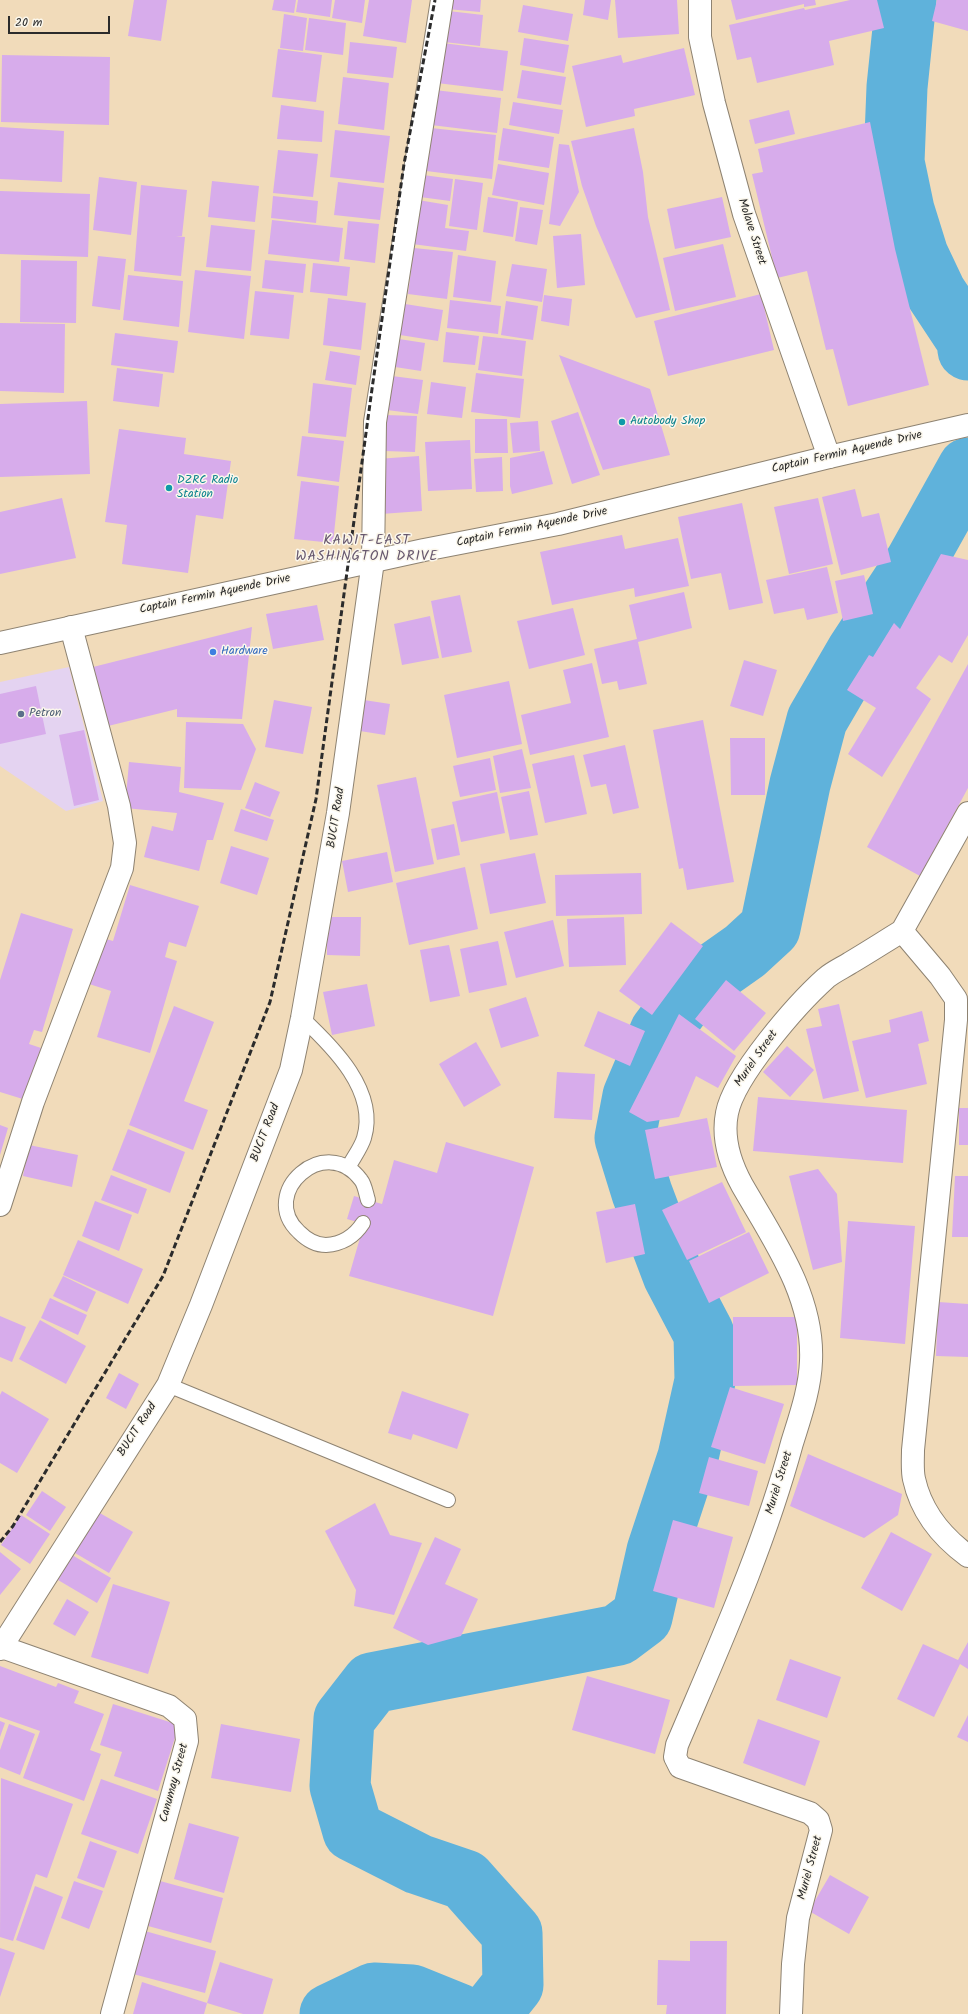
<!DOCTYPE html>
<style>
body{margin:0}
#map{position:relative;width:968px;height:2014px;overflow:hidden;background:#f1dbba;font-family:Kalam,sans-serif}
canvas{display:block}
.scale{position:absolute;left:8px;top:16px;width:102px;height:18px;box-sizing:border-box;border:2px solid #2b2b2b;border-top:0;padding-left:5px;font-size:12px;line-height:14px;white-space:nowrap;color:#2b2b2b;-webkit-text-stroke:3px #fbf7ec;paint-order:stroke}
</style>
<div id="map">
<canvas width="968" height="2014"></canvas>
<div class="scale">20 m</div>
</div>
<script>
const ctx = document.querySelector('canvas').getContext('2d');
ctx.lineJoin = 'round';
function fill(path, color) { ctx.fillStyle = color; ctx.fill(path, 'evenodd'); }
function strokePath(path, color, width, dash) { ctx.strokeStyle = color; ctx.lineWidth = width; ctx.lineCap = dash ? 'butt' : 'round'; ctx.setLineDash(dash || []); ctx.stroke(path); }
function label(font, color, halo, rows, align = 'center') {
  ctx.font = font + ' Kalam,sans-serif'; ctx.lineWidth = 3; ctx.setLineDash([]); ctx.textBaseline = 'middle'; ctx.strokeStyle = halo; ctx.fillStyle = color; for (const [text, x, y, turn = 0] of rows) {
    ctx.save(); ctx.translate(x, y); ctx.rotate((+turn || 0) * Math.PI / 180); ctx.textAlign = isNaN(turn) ? turn : align; if (halo) ctx.strokeText(text, 0, 0); ctx.fillText(text, 0, 0); ctx.restore();
  }
}
const built = new Path2D(`
 M69 667 103 801 66 811 0 766V682Z`);
const river = new Path2D(`
 M906 0 897 87 894 162 904 210 918 255 936 293 967 340 968 350
 M330 2014 374 1993 412 1995 459 2014
 M490 2014 513 1985 512 1933 465 1880 418 1864 353 1831 340 1786 344 1719 372 1683 618 1635 642 1617 657 1551 688 1457 705 1381 704 1334 673 1275 642 1193 625 1138 633 1096 660 1032 681 1004 704 980 745 951 770 928 800 784 817 720 856 653 915 563 968 468`);
const building = new Path2D(`
 M134 0H167L161 41 128 36Z
 M274 0H296L294 13 272 10Z
 M298 0H332L330 17 296 12Z
 M335 0H365L362 23 332 18Z
 M369 0H412L406 43 363 36Z
 M448 0H481L480 12 447 9Z
 M585 0H611L608 20 583 15Z
 M615 0H677L679 34 618 38Z
 M731 0H815L816 5 804 7V4L736 20Z
 M850 0H877L884 28 829 41 834 65 757 83 751 57 737 60 729 25 804 8 805 10Z
 M937 0H968V31L932 21Z
 M523 5 573 14 568 41 518 32Z
 M448 11 483 15 480 46 444 42Z
 M284 14 307 18 303 51 280 48Z
 M309 18 346 23 343 55 305 50Z
 M524 38 569 45 564 73 520 65Z
 M350 42 397 47 393 78 347 73Z
 M442 43 508 51 503 91 437 83Z
 M684 48 695 95 634 109 635 116 586 127 572 66 621 55 623 63Z
 M278 49 322 55 316 102 272 97Z
 M2 55 110 57 109 125 1 122Z
 M522 70 566 77 561 105 517 98Z
 M343 77 389 83 384 130 338 124Z
 M435 90 501 98 497 133 431 125Z
 M513 102 563 110 559 134 509 125Z
 M281 105 324 111 322 142 277 139Z
 M789 110 795 134 755 144 749 120Z
 M870 122 895 249 929 385 848 406 833 349 826 350 807 271 777 278 752 174 763 172 758 149Z
 M0 127 64 131 62 182 0 179Z
 M431 128 496 135 492 179 426 171Z
 M503 128 554 137 549 168 498 160Z
 M634 128 643 172 648 217 670 310 636 318 596 226 582 186 571 141Z
 M335 130 390 136 384 183 330 177Z
 M559 144 569 145 579 192 560 226 549 224Z
 M278 150 318 154 313 197 273 193Z
 M498 164 549 173 544 205 492 195Z
 M423 175 453 179 450 201 420 197Z
 M99 177 137 182 131 235 93 230Z
 M455 179 483 183 477 230 449 226Z
 M212 181 259 186 255 222 208 217Z
 M338 182 384 188 380 220 334 215Z
 M141 185 187 190 182 236H176L185 237 181 276 134 271Z
 M0 191 90 194 88 257 0 254Z
 M273 196 318 201 316 223 271 218Z
 M488 197 518 202 513 237 483 232Z
 M722 197 731 237 675 249 667 209Z
 M418 200 448 205 445 228 469 231 466 251 412 244Z
 M520 207 543 210 537 245 515 241Z
 M272 220 343 228 339 262 268 254Z
 M348 221 379 224 375 263 344 259Z
 M211 225 255 230 251 271 206 267Z
 M581 234 585 285 557 288 553 236Z
 M723 244 736 297 675 311 663 258Z
 M414 248 453 252 447 299 408 294Z
 M458 255 496 261 491 302 453 297Z
 M98 256 126 259 120 310 92 306Z
 M21 260 77 261 76 323 20 322Z
 M265 260 306 264 303 293 262 288Z
 M313 263 350 267 347 296 310 292Z
 M512 264 547 269 542 302 506 296Z
 M195 270 251 276 244 339 188 332Z
 M128 275 183 281 179 327 123 320Z
 M255 291 294 295 289 339 250 335Z
 M761 294 774 350 668 376 654 321Z
 M544 295 572 299 569 326 541 321Z
 M328 298 366 303 361 350 323 345Z
 M450 300 501 306 498 334 447 328Z
 M506 301 538 306 533 340 501 335Z
 M405 304 443 310 438 341 400 335Z
 M0 323 65 324 64 393 0 391Z
 M446 332 479 336 475 365 443 362Z
 M115 333 178 341 174 373 111 365Z
 M483 336 526 341 522 376 478 370Z
 M399 339 425 343 421 371 395 367Z
 M330 351 360 356 356 385 325 380Z
 M559 355 650 389 670 455 603 470Z
 M117 368 163 374 159 407 113 401Z
 M476 373 524 379 520 418 471 412Z
 M392 376 423 380 418 414 387 410Z
 M431 382 466 387 462 418 427 414Z
 M313 383 352 388 346 437 308 433Z
 M87 401 90 474 0 477V404Z
 M578 412 600 475 572 484 551 421Z
 M385 415 417 416 415 452 384 451Z
 M475 419H507L508 453H475Z
 M538 421 540 451 513 453 510 423Z
 M119 429 186 438 184 454 231 461 223 519 196 515 188 573 122 564 127 525 105 522Z
 M302 436 344 441 339 482 297 476Z
 M470 440 472 489 428 491 425 442Z
 M544 451 553 484 512 494 510 486V458Z
 M419 456 422 511 381 514 377 459Z
 M502 457 503 491 476 492 474 459Z
 M301 481 339 486 333 543 294 539Z
 M855 489 862 517 879 513 891 562 841 575 822 497Z
 M62 498 76 558 0 574V512Z
 M818 498 833 564 789 574 774 507Z
 M742 503 763 603 729 610 721 573 691 579 678 517Z
 M622 535 625 549 678 538 689 586 635 597 634 588 552 605 540 552Z
 M941 554 968 560V635L952 663 939 655 916 688 931 699 882 777 848 754 876 708 847 690 869 655 873 657 894 623 900 629Z
 M827 567 838 613 807 620 804 608 774 614 766 580Z
 M864 575 873 614 843 621 835 581Z
 M684 592 692 628 638 642 647 684 619 690 617 681 602 684 594 649 637 639 629 605Z
 M460 595 472 652 442 658 431 601Z
 M317 605 324 640 273 649 266 614Z
 M573 608 585 655 529 669 517 621Z
 M430 616 439 658 402 665 394 624Z
 M252 627 242 719 177 717V709L104 727 89 668Z
 M744 660 777 670 763 716 730 706Z
 M592 663 609 737 530 755 521 715 571 703 563 670Z
 M968 664V788L920 876 867 847Z
 M509 681 522 744 457 758 444 695Z
 M36 686 46 734 0 744V694Z
 M274 700 312 707 303 754 265 747Z
 M364 700 390 704 385 735 360 731Z
 M703 720 734 882 687 890 683 868 679 869 653 730Z
 M186 722 243 724 256 749 241 790 184 788Z
 M84 730 99 800 74 806 59 735Z
 M730 738H765V795H731Z
 M625 745 639 808 613 814 606 784 591 787 583 755Z
 M522 749 531 788 500 793 493 756Z
 M574 755 587 814 545 823 532 764Z
 M490 758 496 790 460 797 453 766Z
 M129 762 181 767 179 792 224 803 213 840H207L199 871 144 857 152 826 173 831 177 813 125 808Z
 M416 777 434 864 395 872 377 785Z
 M255 782 280 792 270 817 245 808Z
 M529 791 538 835 510 840 501 797Z
 M497 792 505 833 461 842 452 802Z
 M241 809 274 820 267 841 234 831Z
 M454 824 460 855 437 860 431 829Z
 M231 846 269 858 257 895 220 883Z
 M387 852 393 882 348 892 342 861Z
 M535 853 546 903 490 914 480 864Z
 M465 867 478 929 409 945 396 883Z
 M641 873 642 914 556 916 555 875Z
 M130 885 199 906 186 947 169 942 165 957 177 961 150 1053 97 1037 111 991 86 983 99 937 113 941Z
 M21 913 73 929 42 1032 34 1030 29 1044 41 1048 26 1100 0 1092V980Z
 M327 917H361L360 956 327 955Z
 M624 917 626 965 569 967 567 919Z
 M553 920 564 966 516 978 504 932Z
 M671 922 703 946 652 1015 619 991Z
 M498 941 507 985 469 993 460 949Z
 M449 945 460 996 430 1002 420 950Z
 M726 980 766 1013 734 1051 695 1019Z
 M367 984 375 1026 332 1035 323 992Z
 M526 997 539 1036 501 1048 489 1009Z
 M839 1004 859 1091 823 1099 806 1029 822 1026 818 1009Z
 M174 1006 214 1022 184 1101 208 1110 193 1150 129 1125Z
 M598 1011 645 1031 630 1066 584 1046Z
 M922 1011 929 1041 918 1044 927 1084 866 1098 852 1041 891 1032 889 1020Z
 M679 1014 736 1056 718 1088 696 1076 679 1117 647 1122 629 1112Z
 M476 1042 501 1085 464 1107 439 1064Z
 M787 1046 814 1070 790 1097 763 1072Z
 M557 1072 595 1074 592 1120 554 1118Z
 M758 1097 907 1110 903 1163 753 1151Z
 M959 1108H968V1145H959Z
 M707 1118 717 1167 655 1179 645 1130Z
 M0 1125 8 1128 0 1155Z
 M128 1129 185 1152 170 1193 112 1170Z
 M446 1142 534 1167 493 1316 349 1276 364 1224 347 1219 354 1196 382 1204 394 1160 437 1173Z
 M29 1145 78 1155 72 1187 23 1176Z
 M818 1169 837 1194 842 1262 813 1270 789 1176Z
 M111 1175 147 1189 138 1214 101 1200Z
 M955 1176H968V1237H952Z
 M722 1182 746 1232 687 1260 662 1210Z
 M95 1201 132 1215 119 1251 82 1236Z
 M635 1204 645 1254 606 1263 596 1212Z
 M848 1221 915 1226 905 1344 840 1338Z
 M749 1232 769 1273 709 1303 689 1261Z
 M78 1240 143 1269 128 1304 63 1275Z
 M63 1276 96 1292 87 1312 53 1296Z
 M50 1298 87 1315 78 1335 41 1318Z
 M938 1302 968 1304V1357L936 1356Z
 M0 1316 26 1327 12 1362 0 1357Z
 M733 1317H797V1385L733 1386Z
 M40 1320 86 1346 66 1384 19 1359Z
 M119 1373 139 1384 126 1409 106 1398Z
 M730 1387 784 1404 765 1464 711 1447Z
 M2 1391 49 1419 17 1473 0 1463V1395Z
 M402 1391 469 1414 457 1449 413 1434 411 1440 388 1433Z
 M808 1454 902 1494 898 1515 864 1538 790 1506Z
 M709 1457 758 1471 749 1506 699 1493Z
 M42 1491 66 1507 50 1531 26 1515Z
 M375 1503 390 1535 422 1543 394 1615 354 1606 356 1590 325 1531Z
 M98 1512 133 1532 109 1573 75 1553Z
 M21 1515 50 1534 30 1564 1 1545Z
 M673 1520 733 1537 714 1608 653 1591Z
 M891 1532 932 1554 902 1611 861 1588Z
 M435 1537 461 1549 445 1584 478 1599 461 1636 428 1645 393 1628Z
 M0 1552 21 1569 0 1595Z
 M72 1555 111 1578 97 1603 58 1580Z
 M113 1584 170 1602 148 1674 91 1657Z
 M67 1599 89 1612 75 1636 53 1624Z
 M968 1642V1669L960 1664 934 1717 897 1699 923 1644 958 1660Z
 M790 1659 841 1677 827 1718 776 1700Z
 M0 1666 56 1687 58 1683 79 1691 74 1703 104 1714 90 1750 101 1754 84 1801 23 1778 40 1731 0 1717Z
 M587 1676 670 1700 655 1754 572 1730Z
 M113 1704 179 1725 158 1791 114 1776 122 1752 100 1745Z
 M968 1715V1742L957 1737Z
 M758 1719 820 1741 805 1786 743 1763Z
 M0 1721 5 1723 0 1737Z
 M9 1724 35 1734 20 1775 0 1767V1750Z
 M221 1724 300 1739 291 1792 211 1778Z
 M1 1778 73 1804 47 1878 36 1874 13 1941 0 1937Z
 M101 1779 157 1799 138 1854 81 1834Z
 M189 1823 239 1837 224 1893 174 1879Z
 M90 1841 117 1851 104 1888 77 1878Z
 M830 1875 869 1897 849 1934 809 1911Z
 M74 1881 103 1891 89 1929 61 1918Z
 M160 1881 223 1898 211 1943 148 1926Z
 M35 1886 63 1897 44 1950 16 1940Z
 M145 1931 216 1951 205 1993 133 1974Z
 M690 1941H727L726 2014H666L667 2005H657L658 1960 690 1961Z
 M0 1948 15 1953 0 1997Z
 M220 1962 273 1979 263 2014H243L207 2003Z
 M142 1982 207 2003 204 2014H133Z`);
const lane = new Path2D(`
 M302 1018C333 1047 378 1091 364 1138 361 1148 353 1158 348 1168
 M363 1223C354 1237 342 1244 326 1245 316 1245 306 1239 299 1232 257 1193 326 1132 361 1180 365 1185 366 1194 368 1200
 M168 1385 448 1500`);
const street = new Path2D(`
 M700 0V37L714 103 744 214 829 457
 M373 561 375 422 442 0
 M968 813 902 931 940 976 956 999V1020L913 1450C913 1459 912 1470 914 1479 921 1511 942 1537 968 1556
 M0 1205 33 1102 122 868 125 843 119 806 71 627
 M2 1647 169 1706 185 1719 187 1741 112 2014
 M791 2014 793 1964 798 1918 821 1830 818 1820 810 1813 680 1767 675 1757 677 1745C719 1646 764 1547 792 1443 800 1417 810 1389 811 1361 814 1296 773 1239 742 1185 730 1163 722 1138 727 1113 734 1076 797 1004 826 978 833 972 842 968 850 963 867 953 884 942 902 931`);
const secondary = new Path2D(`
 M0 1649 168 1385 201 1305 291 1070 302 1018 338 813 373 561`);
const primary = new Path2D(`
 M0 643 424 550 558 524 829 457 968 425`);
const rail = new Path2D(`
 M0 1542 13 1526 163 1276 270 1002 316 799 372 389 404 164 435 0`);
const markers = [
 [622,422,4,"#0f9aa8"],
 [169,488,4,"#0f9aa8"],
 [213,652,4,"#3f7fe0"],
 [21,714,4,"#5c6f8a"]
];
const streetNames = [
 ["Molave Street",751,232,72],
 ["Captain Fermin Aquende Drive",847,453,-13],
 ["Captain Fermin Aquende Drive",532,528,-12],
 ["Captain Fermin Aquende Drive",215,595,-12],
 ["BUCIT Road",337,818,-81],
 ["Muriel Street",757,1059,-55],
 ["BUCIT Road",266,1133,-69],
 ["BUCIT Road",138,1430,-57],
 ["Muriel Street",780,1483,-73],
 ["Canumay Street",175,1783,-75],
 ["Muriel Street",811,1868,-75]
];
const cultureNames = [
 ["Autobody Shop",630,422],
 ["DZRC Radio",177,481],
 ["Station",177,495]
];
const shopNames = [
 ["Hardware",221,652]
];
const serviceNames = [
 ["Petron",29,714]
];
const quarterNames = [
 ["KAWIT-EAST",367,542],
 ["WASHINGTON DRIVE",367,558]
];
fill(built, '#e4d3f1');
strokePath(river, '#5fb2db', 61);
fill(building, '#d7aceb');
strokePath(lane, '#8e8372', 16);
strokePath(street, '#8e8372', 24);
strokePath(secondary, '#8e8372', 24);
strokePath(primary, '#8e8372', 24);
strokePath(lane, '#fff', 14);
strokePath(street, '#fff', 22);
strokePath(secondary, '#fff', 22);
strokePath(primary, '#fff', 22);
strokePath(rail, '#2b2b2b', 3, [6, 3]);
for (const [x, y, r, color] of markers) { const dot = new Path2D(); dot.arc(x, y, r, 0, 2 * Math.PI); ctx.fillStyle = color; ctx.fill(dot); strokePath(dot, '#fbf7ec', 1.5); }
label('12px', '#2b2b2b', '#fbf7ec', streetNames);
label('12px', '#0d838f', '#fbf7ec', cultureNames, 'left');
label('12px', '#366cbe', '#fbf7ec', shopNames, 'left');
label('12px', '#4e5e75', '#fbf7ec', serviceNames, 'left');
ctx.letterSpacing = '1px';
label('14px', '#67586e', '#fbf7ec', quarterNames);
ctx.letterSpacing = '0px';
</script>
